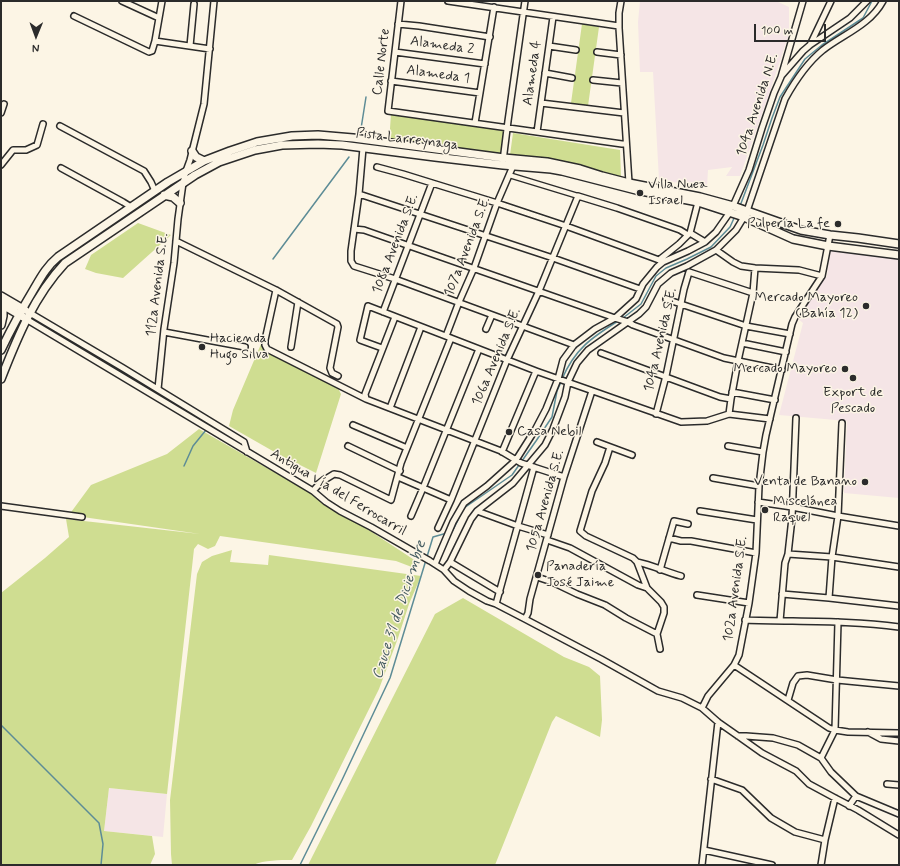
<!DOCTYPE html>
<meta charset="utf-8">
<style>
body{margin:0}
#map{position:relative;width:900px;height:866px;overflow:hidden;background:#fcf5e5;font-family:Mynerve,sans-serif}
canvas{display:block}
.frame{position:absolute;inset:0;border:2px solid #2b2b2b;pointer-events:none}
.north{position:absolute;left:16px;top:16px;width:40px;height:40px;-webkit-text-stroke:3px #fcf5e5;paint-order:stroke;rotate:181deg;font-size:11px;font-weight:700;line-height:16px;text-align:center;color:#2b2b2b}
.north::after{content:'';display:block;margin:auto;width:14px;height:18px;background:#2b2b2b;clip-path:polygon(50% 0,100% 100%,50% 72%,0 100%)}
.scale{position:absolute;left:754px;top:24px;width:72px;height:18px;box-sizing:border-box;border:2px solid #2b2b2b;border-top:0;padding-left:5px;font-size:12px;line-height:14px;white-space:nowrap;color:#2b2b2b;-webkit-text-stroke:3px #fcf5e5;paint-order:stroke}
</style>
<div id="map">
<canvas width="900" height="866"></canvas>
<div class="frame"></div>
<div class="north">N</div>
<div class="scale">100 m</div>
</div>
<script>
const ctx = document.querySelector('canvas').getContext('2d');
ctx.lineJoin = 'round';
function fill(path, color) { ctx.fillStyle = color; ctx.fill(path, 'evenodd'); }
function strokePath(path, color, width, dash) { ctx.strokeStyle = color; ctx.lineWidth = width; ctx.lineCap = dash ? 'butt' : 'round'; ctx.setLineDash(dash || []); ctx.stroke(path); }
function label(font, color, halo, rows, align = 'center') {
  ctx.font = font + ' Mynerve,sans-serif'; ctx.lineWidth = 3; ctx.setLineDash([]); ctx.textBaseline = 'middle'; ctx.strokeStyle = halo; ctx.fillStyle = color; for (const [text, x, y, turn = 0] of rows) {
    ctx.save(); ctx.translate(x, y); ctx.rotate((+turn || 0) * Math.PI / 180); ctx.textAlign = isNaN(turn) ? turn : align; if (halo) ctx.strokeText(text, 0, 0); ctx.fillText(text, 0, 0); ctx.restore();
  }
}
const built = new Path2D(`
 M640 1H776L789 7V34L768 97 740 176H726L732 167 708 170 707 187 659 180 653 72H640L638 22Z
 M830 251 899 259V498L844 493 847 421 779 415 803 323 797 318 814 290 827 276Z
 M109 788 167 794 163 837 104 831Z`);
const green = new Path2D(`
 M582 24 599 27 588 106 571 103Z
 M391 114 504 130 499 161 389 143Z
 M513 133 620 150 621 177 583 167 547 159 510 155Z
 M138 223 171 235 123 278 96 273 85 269 91 255Z
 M261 344 336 384 341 394 316 473 278 454 229 426 233 410Z
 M199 429 326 502 419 563 417 569 396 561 220 536 215 546 208 549 198 544 194 549 167 794 109 788 104 831 152 836 155 854 150 865H1V593L45 558 69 537 66 519 200 534 69 515 91 485 167 454Z
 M232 550 230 562 268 565 269 555 421 576 409 604 398 638 379 689 311 826 292 860C279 860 265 860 253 865H172L171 854 170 800 197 574 202 562 212 556Z
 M463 598 564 657 589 667 600 676 602 720 600 737 556 716 552 722 495 865H308L435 614Z`);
const stream = new Path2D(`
 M360 135 366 97
 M740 206 763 145 772 118 780 97 805 59 822 45 863 18 872 1
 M273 259 349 157
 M623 318 641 304 656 276 666 268 687 259 711 247 730 227 735 216
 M562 379C575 349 591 338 618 321
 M184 466 193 446 206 430
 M451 532H452L464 508 512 475 536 441 552 417 557 391 561 382
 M1 725 99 823 103 844 101 865
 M300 865 342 780 390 678 433 537 447 533`);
const pedestrian = new Path2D(`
 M509 175 578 196`);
const minor = new Path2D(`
 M122 1 159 18
 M162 1 155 41 210 49
 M401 1 388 111 537 132 622 144H626
 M448 1 619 26
 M621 1 619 13V28L629 183
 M74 16 149 52 152 51 155 41
 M398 24 419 26 490 37
 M810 45 831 1
 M190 46 194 4
 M549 46 576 50
 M395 52 485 64
 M597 52 621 55
 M545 73 572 78
 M782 75 803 51 810 45 850 18 867 1
 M593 80 622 83
 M391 81 480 93
 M541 103 624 113
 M1 113 4 104
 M475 123 494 7
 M60 126 144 171 151 182 155 191
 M537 132 553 17
 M363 148 359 194 351 251V261L354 266 395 279 574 345
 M503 161 508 121 525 1
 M1 165 13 150H26L37 145 43 124
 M377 167 403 174 432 183 497 203 566 226 659 260 679 244 690 233 698 202
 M61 168 123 202 131 207
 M359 194 553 258 640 289
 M733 206 749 170 762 128 774 93 781 77 803 1
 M747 211 785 99C795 81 807 63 823 50 844 34 870 25 883 1
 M354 229 364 230 615 318 628 322 633 325 724 358 782 370
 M690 233 705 242
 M176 241 276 290 337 324 338 327 330 368 332 373 338 376
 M716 250 733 262 741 266 755 268 799 270 822 276
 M276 290 265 340V345L267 349 366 399
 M666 299 746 326 790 334
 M383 312 432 183
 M30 313 123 368 244 442 247 452
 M395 317 365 394 366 399 501 451 521 463 564 477
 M26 319 313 491 326 502 340 511 371 527 430 561 444 570 454 581 469 591 487 601 496 604 525 619 601 659 658 691 682 698 702 708 718 722 738 736 762 753 796 771 809 784 835 798 858 810 899 835
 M486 329 492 315
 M164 332 245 347
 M446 336 459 302 474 268 497 203 513 166
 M742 343 786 352
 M291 347 298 302
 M382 348 360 340 368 306 536 371 681 422 707 421 729 414 770 419
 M601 353 720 397 731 399
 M158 389 164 329 174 263 178 219 183 183 186 171 190 160 204 104 214 1
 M732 392 775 400
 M390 408 421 327
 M656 414 666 376 684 289 689 272 753 293
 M729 414 731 399 738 361 753 293 755 268
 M353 425 407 448
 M597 442 632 455
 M348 446 400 471
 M728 446 763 452
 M610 447 605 463 592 491 580 531 586 536 633 558 637 562 647 588 661 602 664 607V613L657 634 660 649
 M502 452 536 371
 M398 477 451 500
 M713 478 759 486
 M313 491 321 482 334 474 340 475 391 500 401 463 451 338
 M758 502 792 507 838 516 899 526
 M1 506 82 517
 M477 511 518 526 548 535
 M700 511 757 520
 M411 516 423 488 479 349
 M438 528 451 500 507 360 539 291 578 196 617 208 680 230 688 235
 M669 538 681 541H691L756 553
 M547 540 570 548 638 585 647 588
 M788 554 832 557 899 567
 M450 562 500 592
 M637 562C652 565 666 572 681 576
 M435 564 453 522 464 503 487 486 516 460 535 430 546 409 558 379 563 360 574 345 595 329 615 318 636 299 643 284 657 267 663 262 688 251 705 242 716 232 730 212
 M444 570 450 562 471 519 477 511 513 483 545 445 553 429 565 397 568 382 577 363 588 350 639 314 646 307 658 284 671 273 687 266 716 250 736 230 744 217
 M660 570 674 521 688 524
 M537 577 552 582 577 594 605 605 626 618 657 634
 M782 594 829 598 899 606
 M697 595 749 603
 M829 598 832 557 838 516 842 423
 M496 604 534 467
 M525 619 528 613 530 599 564 477 592 391
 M745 620C797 622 848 620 899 627
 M780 621 785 563 788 554 792 518 796 418
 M734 665 829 728 835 730 848 732 899 733
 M788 700 793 683 798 676 807 675 837 680 899 686
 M702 708 708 696 734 665 739 655 749 603 756 553 759 486 763 452 766 435 792 324 795 317 822 276 830 235
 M868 732 881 739 899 741
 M738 736H746L773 738 798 745 821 758 831 772 856 796 899 814
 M821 758 835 730 838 622
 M711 779 742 790 771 818 795 832 825 840
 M887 784 899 785
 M849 806 856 796
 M704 850 772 865
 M702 865 718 722
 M821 865 825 840 835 798`);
const secondary = new Path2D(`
 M192 151 196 157 204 161
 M164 195 173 197 180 203
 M1 296 25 310
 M1 304 23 317
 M1 325 3 316V305
 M1 350C11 329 22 309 34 289 41 277 47 266 58 257L168 182 204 161 230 151 257 142 292 136 318 135 353 138 504 158 547 162 580 169 602 176 629 183 700 197 733 206 801 230 830 235 858 238 899 244
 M1 379C17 338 34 296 65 263L195 175 219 162 255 150 282 145 318 144 342 145 435 157 503 165 551 169 562 171 636 190 698 202 744 217 793 239 828 246 899 255`);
const markers = [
 [640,193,4,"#2b2b2b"],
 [838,224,4,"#2b2b2b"],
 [866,306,4,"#2b2b2b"],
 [202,347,4,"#2b2b2b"],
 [845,369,4,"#2b2b2b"],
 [853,378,4,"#2b2b2b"],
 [509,432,4,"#2b2b2b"],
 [865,482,4,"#2b2b2b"],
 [765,510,4,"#2b2b2b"],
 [538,575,4,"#2b2b2b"]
];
const streetNames = [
 ["Alameda 2",442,46,8],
 ["Calle Norte",382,62,-83],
 ["Alameda 4",533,73,-82],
 ["Alameda 1",438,75,8],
 ["104a Avenida N.E.",758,105,-72],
 ["Pista Larreynaga",407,140,7],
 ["108a Avenida S.E.",396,244,-69],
 ["107a Avenida S.E.",468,247,-69],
 ["112a Avenida S.E.",158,285,-83],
 ["104a Avenida S.E.",661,340,-77],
 ["106a Avenida S.E.",497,357,-67],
 ["Antigua Vía del Ferrocarril",338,493,31],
 ["105a Avenida S.E.",546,501,-74],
 ["102a Avenida S.E.",736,589,-82]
];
const poiNames = [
 ["Villa Nuea",648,185],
 ["Israel",648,201],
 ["Pulpería La fe",830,224,"right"],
 ["Mercado Mayoreo",858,298,"right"],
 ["(Bahía 12)",858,314,"right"],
 ["Hacienda",210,339],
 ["Hugo Silva",210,355],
 ["Mercado Mayoreo",837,369,"right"],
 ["Export de",853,393,"center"],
 ["Pescado",853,409,"center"],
 ["Casa Nebil",517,432],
 ["Venta de Banano",857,482,"right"],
 ["Miscelánea",773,502],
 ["Raquel",773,518],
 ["Panadería",546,567],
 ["José Jaime",546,583]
];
const waterNames = [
 ["Cauce 31 de Diciembre",400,610,-72]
];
fill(built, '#f5e5e6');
fill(green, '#cfdd91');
strokePath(stream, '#5d8c96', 1.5);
strokePath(pedestrian, '#2b2b2b', 7);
strokePath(minor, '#2b2b2b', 8);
strokePath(secondary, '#2b2b2b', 10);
strokePath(pedestrian, '#fcf5e5', 4);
strokePath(minor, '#fcf5e5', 5);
strokePath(secondary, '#fcf5e5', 7);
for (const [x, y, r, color] of markers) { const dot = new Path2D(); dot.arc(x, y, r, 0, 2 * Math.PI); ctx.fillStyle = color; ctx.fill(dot); strokePath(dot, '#fcf5e5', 1.5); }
label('14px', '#2b2b2b', '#fcf5e5', streetNames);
label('14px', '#2b2b2b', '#fcf5e5', poiNames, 'left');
label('italic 15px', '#445b60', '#fcf5e5', waterNames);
</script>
